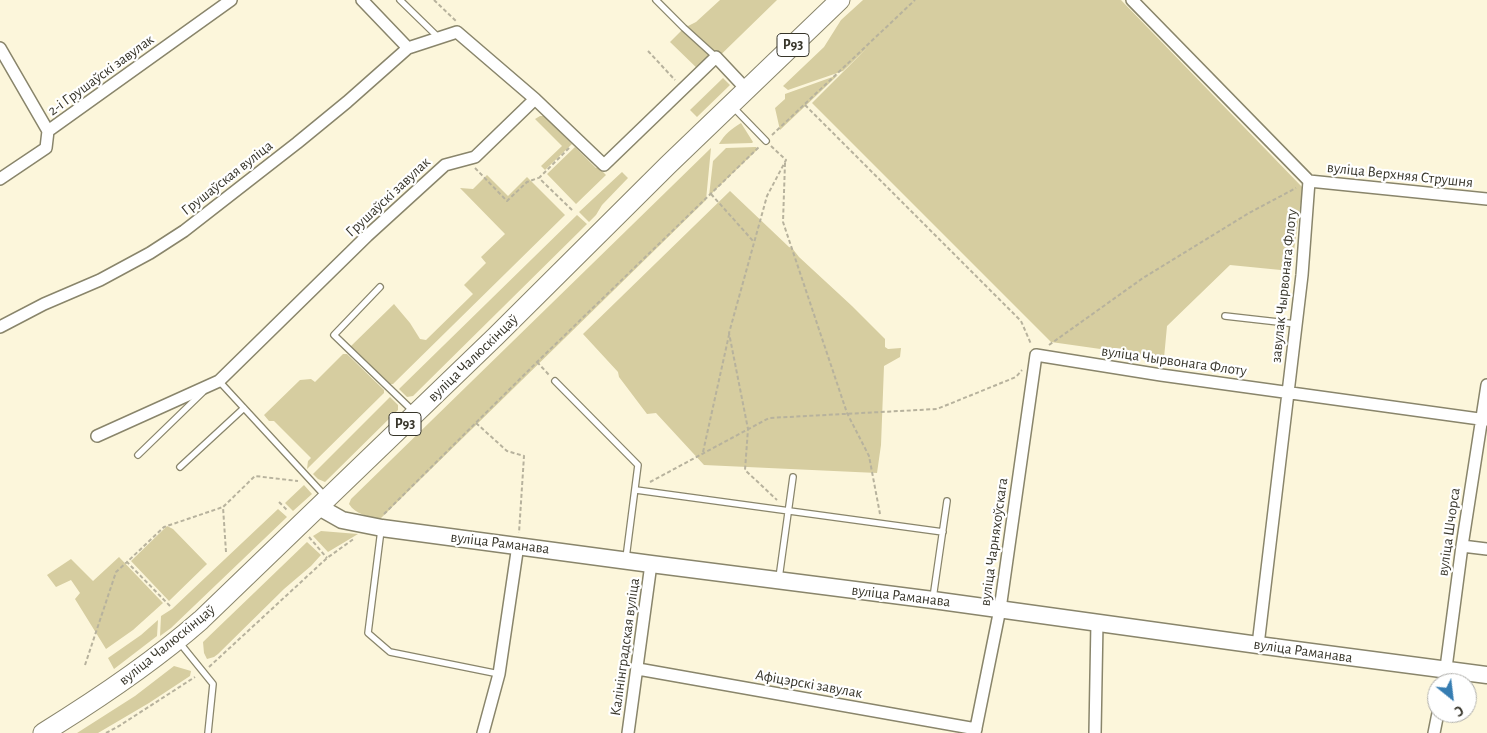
<!DOCTYPE html>
<meta charset="utf-8">
<style>
body{margin:0}
#map{position:relative;width:1487px;height:733px;overflow:hidden;background:#fcf6db;font-family:"Alegreya Sans",sans-serif}
canvas{display:block}
.north{position:absolute;left:1427px;top:673px;width:50px;height:50px;box-sizing:border-box;background:#fff;border:1px solid #afaeaa;border-radius:50%;rotate:151deg;font-size:14px;font-weight:700;line-height:20px;text-align:center;color:#37352a}
.north::after{content:'';display:block;margin:auto;width:18px;height:22px;background:#367db2;clip-path:polygon(50% 0,100% 100%,50% 72%,0 100%)}
</style>
<div id="map">
<canvas width="1487" height="733"></canvas>
<div class="north">С</div>
</div>
<script>
const ctx = document.querySelector('canvas').getContext('2d');
ctx.lineJoin = 'round';
function fill(path, color) { ctx.fillStyle = color; ctx.fill(path, 'evenodd'); }
function strokePath(path, color, width, dash) { ctx.strokeStyle = color; ctx.lineWidth = width; ctx.lineCap = dash ? 'butt' : 'round'; ctx.setLineDash(dash || []); ctx.stroke(path); }
function label(font, color, halo, rows, align = 'center') {
  ctx.font = font + ' "Alegreya Sans",sans-serif'; ctx.lineWidth = 4.5; ctx.setLineDash([]); ctx.textBaseline = 'middle'; ctx.strokeStyle = halo; ctx.fillStyle = color; for (const [text, x, y, turn = 0] of rows) {
    ctx.save(); ctx.translate(x, y); ctx.rotate((+turn || 0) * Math.PI / 180); ctx.textAlign = isNaN(turn) ? turn : align; if (halo) ctx.strokeText(text, 0, 0); ctx.fillText(text, 0, 0); ctx.restore();
  }
}
const green = new Path2D(`
 M720 0H777L702 73 670 42 684 28 696 22Z
 M863 0H1121L1303 188 1291 271 1230 265 1167 326 1164 358 1051 342 812 103 867 48 843 71 788 90 783 86 824 47 841 20Z
 M838 75 780 130 775 108 785 99V94Z
 M723 78 730 85 697 117 690 110Z
 M540 116H544L572 144 545 170 541 166 562 146 535 119Z
 M741 123 753 142 752 143 719 144C725 134 731 129 741 123Z
 M575 147 596 168 598 167 606 175 576 204 547 174Z
 M756 147 758 149 709 196 713 161 726 148Z
 M711 148 706 200 380 519C368 516 356 515 349 504L351 499Z
 M622 172 628 178 602 205 596 215 589 222 579 212Z
 M487 175 508 196 527 177 565 215 393 384H390L350 347 394 304 410 323 420 339 426 340 473 294 464 285 486 263 481 257 505 234 460 188 473 189Z
 M730 191 789 247 792 248 799 257 852 306 885 339V347L888 349 901 348 900 357 884 366 881 445 877 473 704 465 656 413 647 414 619 377 618 372 583 334Z
 M577 215 587 224 413 396 407 397 399 389Z
 M343 354H347L384 390V393L307 469 308 461 311 458 274 421H269L264 415 300 380 311 379 315 382Z
 M390 397 398 405V410L325 482 318 479 313 474Z
 M304 485 312 494 293 511 285 503Z
 M278 509 287 517 171 628 160 636 161 616 172 609Z
 M167 526 173 529 207 564 169 601 131 561Z
 M321 531 358 534 328 552 313 536Z
 M307 542 321 555 311 566 284 589 218 654 214 657 207 659 204 653 203 642Z
 M119 557 163 603 133 630 106 649 75 599 80 593 71 580 56 587 47 575 71 559 93 581Z
 M158 620 157 636 114 669 108 658 141 635Z
 M174 666 191 671 190 676 149 703 98 733H77L135 696Z`);
const path = new Path2D(`
 M434 0 456 21
 M648 51 675 80
 M805 105 1021 321 1031 344
 M772 135 915 0
 M771 146 786 160 767 196 729 333 748 429 745 470 777 500
 M569 148 539 178 573 211
 M785 163 783 222 847 413 869 456 880 514
 M475 168 507 201 527 182 538 178
 M711 194 754 242
 M1049 345 1143 278 1249 213 1296 188
 M537 362 550 376
 M476 423 507 451 524 456 519 533
 M703 452 729 335
 M650 482 769 418 937 409 1016 377 1022 370
 M279 502 287 510
 M384 514 537 362 759 147
 M309 537 327 558
 M226 552 223 507 255 476 298 481
 M170 606 127 562 164 527 223 507
 M85 665 116 572 127 562
 M209 667 327 558 355 538
 M106 733 119 726 195 677`);
const lane = new Path2D(`
 M400 0 439 38
 M656 0 684 28 716 57
 M732 106 766 141
 M380 287 334 335 414 412
 M1225 316 1296 324
 M219 381 326 497
 M555 381 638 465 626 558
 M138 455 203 392
 M180 467 244 408
 M636 490 943 532
 M381 530 368 633 390 652 499 674
 M779 578 793 477
 M933 598 947 501
 M179 642 213 684 208 733`);
const street = new Path2D(`
 M362 0 408 48
 M1132 0 1309 181 1302 275 1258 645
 M0 48 48 131
 M0 179 46 148 48 131 231 0
 M1309 181 1487 199
 M0 327 44 304 100 280 150 253 184 231 297 143 347 102 408 48 457 32 535 99 604 165 716 57 747 90
 M97 436 219 381 367 236 445 165 475 157 535 99
 M1462 546 1487 549
 M638 669 976 729
 M1444 683 1462 546 1487 385
 M483 733 499 674 518 545
 M628 733 651 564
 M975 733 1000 609 1036 355 1161 375 1487 420
 M1095 733 1097 622
 M1434 733 1438 713`);
const secondary = new Path2D(`
 M319 507 342 520 382 528 651 564 933 600 1258 645 1487 675`);
const primary = new Path2D(`
 M43 733C98 699 152 663 201 620L496 336 668 165 840 0`);
const shields = [
 [793,45,32],
 [405,424,32]
];
const shieldNames = [
 ["Р93",793,45],
 ["Р93",405,424]
];
const streetNames = [
 ["2-і Грушаўскі завулак",101,75,-36],
 ["вуліца Верхняя Струшня",1400,175,6],
 ["Грушаўская вуліца",227,178,-38],
 ["Грушаўскі завулак",388,197,-43],
 ["завулак Чырвонага Флоту",1284,286,-84],
 ["вуліца Чалюскінцаў",473,358,-44],
 ["вуліца Чырвонага Флоту",1174,361,8],
 ["вуліца Шчорса",1449,532,-82],
 ["вуліца Чарняхоўскага",994,542,-82],
 ["вуліца Раманава",500,543,7],
 ["вуліца Раманава",901,596,7],
 ["вуліца Чалюскінцаў",167,645,-39],
 ["Калінінградская вуліца",625,647,-82],
 ["вуліца Раманава",1303,651,8],
 ["Афіцэрскі завулак",809,684,10]
];
fill(green, '#d6cda0');
strokePath(lane, '#89856b', 8);
strokePath(street, '#89856b', 14);
strokePath(secondary, '#89856b', 19);
strokePath(primary, '#89856b', 21);
strokePath(path, '#b7b29d', 2, [4, 2.5]);
strokePath(lane, '#fff', 5.5);
strokePath(street, '#fff', 11);
strokePath(secondary, '#fff', 16);
strokePath(primary, '#fff', 19);
for (const [x, y, w] of shields) { const box = new Path2D(); box.roundRect(x - w / 2, y - 11.5, w, 23, 4); ctx.fillStyle = '#fff'; ctx.fill(box); strokePath(box, '#37352a', 1); }
label('bold 14px', '#37352a', null, shieldNames);
label('15px', '#37352a', '#fff', streetNames);
</script>
